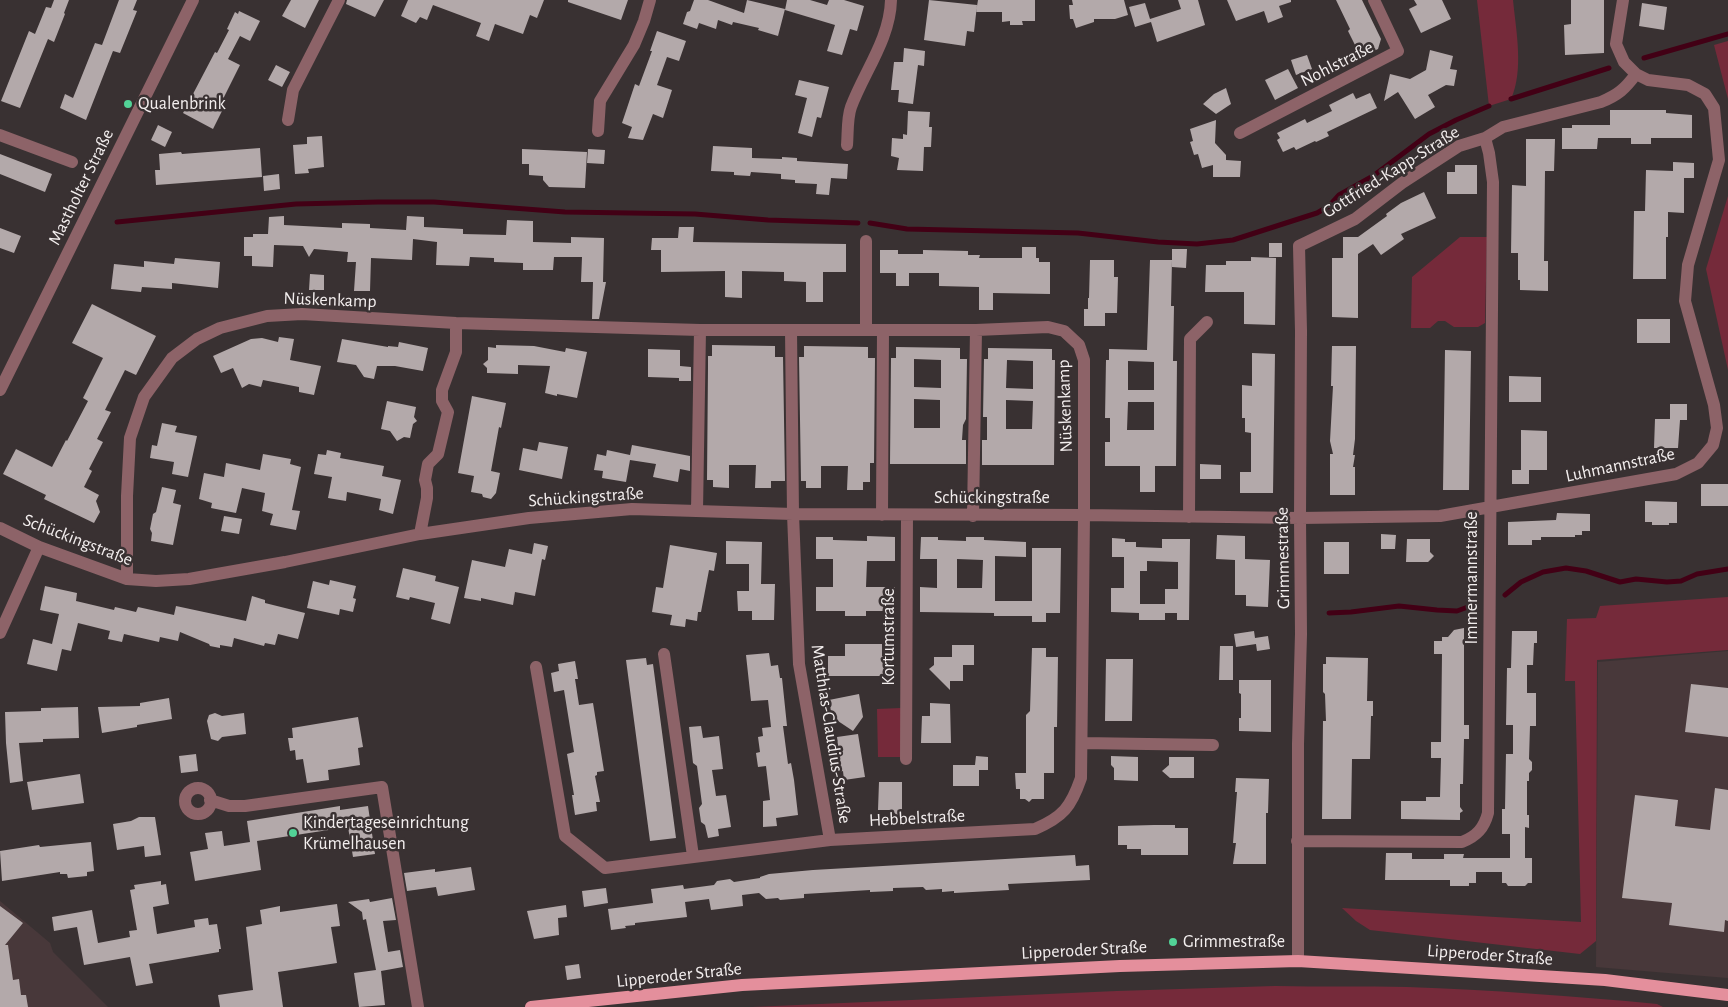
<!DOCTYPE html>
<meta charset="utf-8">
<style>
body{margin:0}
canvas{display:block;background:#393132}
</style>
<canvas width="1728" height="1007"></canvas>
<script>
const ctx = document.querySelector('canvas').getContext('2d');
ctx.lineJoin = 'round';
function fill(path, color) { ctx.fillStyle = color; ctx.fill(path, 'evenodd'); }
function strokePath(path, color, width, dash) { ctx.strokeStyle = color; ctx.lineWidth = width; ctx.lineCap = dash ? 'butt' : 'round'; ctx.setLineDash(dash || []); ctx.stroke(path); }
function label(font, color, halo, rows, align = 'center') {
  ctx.font = font + ' "Alegreya Sans",sans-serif'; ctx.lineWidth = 5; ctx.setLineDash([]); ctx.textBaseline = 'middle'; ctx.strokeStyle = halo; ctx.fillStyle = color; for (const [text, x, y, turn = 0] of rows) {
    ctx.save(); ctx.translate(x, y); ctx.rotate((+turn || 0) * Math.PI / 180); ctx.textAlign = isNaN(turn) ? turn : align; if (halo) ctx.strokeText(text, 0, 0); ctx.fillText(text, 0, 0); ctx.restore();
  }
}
const built = new Path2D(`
 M1728 651V978L1596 967 1598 662Z
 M0 901 50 943 53 952 108 1007H0Z`);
const green = new Path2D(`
 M1477 0H1513C1516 31 1524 70 1511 99L1489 106Z
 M1728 41V99L1714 45Z
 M1728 196V370L1706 269Z
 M1460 237H1487L1485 323 1478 327H1454L1445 321H1438L1430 328H1411L1412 277Z
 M1728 597V650L1597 660 1596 941 1580 954 1370 930 1356 921 1342 908 1581 922 1575 681H1565L1567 619 1596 618 1600 606Z
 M901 708 902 757H878L877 709Z
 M1275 986C1319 987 1363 986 1407 987 1491 990 1574 996 1657 1004L1663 1007H752L1117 991Z`);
const stream = new Path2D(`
 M1644 58 1728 34
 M1511 99 1609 68
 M117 222 296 204 378 202H434L565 212 695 214 768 220 858 223
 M870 223 907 229 1078 233 1158 242 1197 244 1233 240 1317 213 1329 206 1339 195 1373 176 1429 134 1456 120 1489 106
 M1505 595 1521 582 1543 572 1566 568 1586 571 1620 582 1636 579 1667 582 1681 581 1697 574 1728 569
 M1329 613 1351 612 1399 606 1437 610 1457 611 1476 604`);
const building = new Path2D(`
 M54 0H69L64 13 65 14 54 42 48 39 20 108 1 101 29 31 35 34 46 7 51 8Z
 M119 0H137L133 10 137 11 120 53 113 51 86 120 60 108 65 94 73 98 95 43 102 45Z
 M291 0H319L305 28 282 16Z
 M347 0H384L375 17 346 4Z
 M408 0H544L537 18 530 15 523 34 495 24 489 41 476 36 481 23 433 5 427 20 420 17 416 23 401 16Z
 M568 0H628L621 20 568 2Z
 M694 0H708L744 13 747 0 785 9 778 36 758 30 759 28 733 22 732 25 718 20 716 29 699 23 697 29 683 24 687 12 690 11Z
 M787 0H810L827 5 829 0H844L864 6 857 31 850 29 842 55 827 51 835 25 785 10Z
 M929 0 977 5 974 32 967 31 965 46 924 40Z
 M978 0H1035V21H1022L1023 25H1010V21L1002 22V12H976Z
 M1072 0H1124L1128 15 1115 19H1094V22L1076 28 1073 19H1070L1069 5H1073Z
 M1178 0H1198L1205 25 1157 42 1151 22 1135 27 1129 7 1145 3 1150 19 1181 9Z
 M1227 0H1291V2L1279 6 1283 17 1268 23 1264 11 1236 21Z
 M1336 0H1362L1381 39 1378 49 1361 57 1348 31 1350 29Z
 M1414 0H1442L1451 19 1421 33 1409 9 1417 5Z
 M1571 0H1604V53L1565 55 1564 25 1571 24Z
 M1642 3 1667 7 1664 30 1639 26Z
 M239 11 260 21 250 41 240 36 228 59 240 65 220 105 224 107 213 129 183 113 215 52 217 53 229 30 227 29 235 12 238 14Z
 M657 31 686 41 679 61 667 57 657 85 672 90 663 118 653 114 643 140 628 138 632 127 622 123 635 84 639 86 652 51H650Z
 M904 48 925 51 924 66 918 65 913 104 898 102 899 90H891L894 62H903Z
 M1430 50 1453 56 1450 69 1457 70 1454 86 1446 85 1428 95 1435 107 1415 119 1398 92 1384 101 1390 74 1410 79 1426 70Z
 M1307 55 1312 69 1296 75 1291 60Z
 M276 65 290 72 282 87 268 80Z
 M1288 69 1298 88 1275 100 1265 80Z
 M799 80 829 87 821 118 817 117 812 137 798 133 807 98 795 95Z
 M1226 88 1231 104 1216 114 1203 104 1214 94Z
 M1353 93 1356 99 1370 93 1377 108 1327 132 1329 136 1316 142 1315 141 1296 150 1294 147 1283 152 1277 140 1280 138 1277 133 1305 119 1307 123 1332 111 1329 105Z
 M1610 110H1666V113L1692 115V138H1651V144H1631V138H1598L1597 149H1562V128H1572V125H1610Z
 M908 111 930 112 929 127H932L931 147H924L923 171 897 170 899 158 891 156 892 138 903 139V134L907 135Z
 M1216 120 1215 143 1226 155V160L1241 161 1240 177H1213V165L1202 168 1198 154 1194 155 1190 142 1193 141 1190 129Z
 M158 125 172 132 165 147 151 140Z
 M322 136 324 167 308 169 309 173 295 174 293 145 307 144V137Z
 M1526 139H1555L1554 171H1545L1544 261H1548V291L1520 290V280H1518V253H1511L1512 185 1526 186Z
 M713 146 752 148V158L782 159V157L797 158V161L848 164 847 179 831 178 829 195 816 194 817 184 795 183V180L781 179V174L751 172 750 176 734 175V172L711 171Z
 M260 148 262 177 156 185 155 170H160L159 154 181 152 182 154Z
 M522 149 587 152 585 188 549 187 543 180V176L529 175V164H522Z
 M588 149 605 150 604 164 587 163Z
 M0 154 52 174 45 192 0 174Z
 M1673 162 1694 163V178H1684V213L1668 212V237H1666V279H1633L1634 211H1645L1646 170 1673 171Z
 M1455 165H1477V194H1447V172H1455Z
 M279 174 280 189 264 191 263 176Z
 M1424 192 1436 218 1401 234 1404 239 1381 255 1373 244 1358 254V318L1332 317V258H1343V237H1358L1387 216 1386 214 1401 203Z
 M284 216V225L342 228V223L370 224V228L406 230 407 216 424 217V227L463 229V234L506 235 507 220 533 221V242L571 243V237L604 238 603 282H606L599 319H592L593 282H581L582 257H554L553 270H523V263L494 262V258L470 257 469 266 436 265 437 242 413 239 412 260 371 258 370 291H354L356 262H347L348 252 314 249 309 257 303 246 274 245 273 267 252 266V256H244V237H253V234H268L269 217Z
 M679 227H694L693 242 846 244V272H823V302H806V282L784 281V272L742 271V298L725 297V271L661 272V250H651L652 238H678Z
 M0 228 21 236 14 253 0 248Z
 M1269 243H1282V257H1269Z
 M1022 247H1036V258H1039V262H1050V294L993 293V310H979V287L939 286V273H909V286H896V273H880V250H898V254H923V250L968 251V255H980L979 258H1022Z
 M1172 249H1187L1186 268 1172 267Z
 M1251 257 1276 258 1275 325 1244 324V292H1205L1206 265H1226V261H1251Z
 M175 258 220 262 218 288 172 283V289L142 287 141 292 111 289 114 264 144 267V261L174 264Z
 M1090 260H1114V277H1118L1117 313H1105V326H1084V309H1088V298H1089Z
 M1150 260H1172L1171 306H1174L1173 361H1177L1176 466H1155V492H1140V466H1105V442H1110V418H1105L1106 360H1109V349L1147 350ZM1128 361 1154 362V390H1128ZM1128 402H1154V430H1127Z
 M310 274 324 275V290H309Z
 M92 304 156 336 136 375 125 370 105 410 111 412 97 439 103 442 89 469 92 471 84 487 99 495 96 501 100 512 94 523 44 499 46 495 3 474 16 449 52 467 66 440 67 441 88 401 83 398 103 358 72 343Z
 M1637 319H1670V343H1637Z
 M279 337 294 339 290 360 321 366 314 395 299 392V387L263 380 261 387 249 384 242 388 233 368 221 373 213 356 251 339 262 338 278 342Z
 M342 339 388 347V346L398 347 399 342 428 348 423 371 395 366H377L374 379 364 377 356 365 337 362Z
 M496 345 534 346 565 352 566 348 587 352 577 398 557 394V396L545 393 550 366 518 365V374L487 373V368L483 364 488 360V347L496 348Z
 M712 345 775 346V357H783L785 481H771V488H755L756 465H729V488L713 487V480H707L708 367V356H712Z
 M804 346 868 347V358H875L874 463H870V482H863V490H847L848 466H821V488H806V481H801L799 357H804Z
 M1332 346H1356L1355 439 1353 455H1355L1353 467H1355V495H1330V454H1333L1330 441 1333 386H1331Z
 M896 347 960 348V359H967L966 419 963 425 962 440H966V464H890L891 358H896ZM914 359 941 360V388L914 387ZM914 399 940 400V428H914Z
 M988 348 1052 349V360H1055L1054 465H982V440H987V417H983L984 359H988ZM1007 360 1033 361V389L1006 388ZM1006 400 1033 401 1032 429H1006Z
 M648 349 680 350V366L691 367V381H679V378L648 377Z
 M1445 350 1471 351 1469 490H1443Z
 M1252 353 1275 354 1273 493H1240V472H1251V433L1245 432V418H1242V385L1252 386Z
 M1509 376 1541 377V402H1509Z
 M472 396 506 403 501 428 499 427 491 471 500 473 496 493 491 499 483 497 482 494 471 492 474 476 458 473Z
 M387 401 416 407 414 417 417 421 413 424 410 438 404 437 397 441 390 431 381 429Z
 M1670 404H1687V420H1680L1678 448H1654L1655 419H1670Z
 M162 423 177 426 175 432 197 436 188 477 172 474 174 462 150 458 152 445 157 446Z
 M1521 430 1547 431V470H1529V484H1512V470H1521Z
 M539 442 568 447 562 479 519 470 523 448 537 451Z
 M632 445 690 456V471L680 469 678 482 653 477 656 464 630 460 626 482 602 478 603 471 594 470 597 454 606 456 607 450 630 455Z
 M327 450 341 453 340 458 384 466 382 476 401 480 393 514 379 510 381 499 347 492 346 501 328 498 332 477 314 474 318 454 326 455Z
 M263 454 291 459 290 464 301 467 292 510 300 511 296 530 270 525 273 514 262 511 265 493 242 488 236 513 211 508 212 503 199 499 204 473 224 477 226 463 260 470Z
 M1200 464 1221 465V479H1200Z
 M1701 484H1728V506H1701Z
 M162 487 176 490 173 503 181 505 173 545 151 541 152 533 150 529 153 514 156 512Z
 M1645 501 1677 502V523H1669V525H1652V522H1645Z
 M1557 513 1590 514V531H1582V535H1575V537H1541V540H1532V545H1508V522L1556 520Z
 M224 516 242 519 239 534 221 531Z
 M1381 534 1396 535 1395 549H1381Z
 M1217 535 1245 536V559L1270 560 1268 607 1246 606V595H1235V560L1216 559Z
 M867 536 895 537V561H867L866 587H895V611H866V616H845V611H816V587H833V559H816V537H833V540L867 541Z
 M921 537H938V540L966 541V537H984V540L1026 542V557L995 556V601H1032V548H1061L1060 613H1046V622H1032V616H994V613L920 612V587L937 588V559H920ZM957 559 983 560 982 588H957Z
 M1112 538 1125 539V542H1136V547L1162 548V539H1190L1189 620H1177V613H1165V620H1139V613L1111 612V588H1124V557H1112ZM1147 561 1178 562V589H1165V604H1140V571H1147Z
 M1407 539H1430V552L1434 556 1428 562H1406Z
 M726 541 762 542 761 584H775L774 620H752V611H738L737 591H749V564H726Z
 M1324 542H1349V574H1324Z
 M534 543 548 546 545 560 542 559 535 596 515 592 513 605 481 598V601L464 598 472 560 505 567 509 549 532 554Z
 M670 545 717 553 714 571 709 570 701 612H698L697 621 686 619 685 627 670 625 672 615 652 612 656 587 663 588Z
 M403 568 436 576 435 581 459 587 450 624 431 619 435 603 410 597 409 600 396 597Z
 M330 580 356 586 353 598 356 599 353 612 340 609 339 615 307 608 313 581 329 585Z
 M45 586 77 593 76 601 114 610 115 607 136 612 138 607 174 615 176 606 246 621 252 596 265 600V603L305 613 298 639 278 634 275 645 265 643 264 646 234 638 232 647 220 645V648L210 646 209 644 180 632 178 641 160 637 159 642 124 634 122 642 108 639 110 631 78 623 71 651 62 649 57 671 27 664 33 639 52 644 59 614 40 610Z
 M1464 628V725H1469V739H1464L1463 784H1460V807L1463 811 1460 813V820L1401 819V801H1426V797H1440L1441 758H1431V742H1441L1442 654H1434V641H1442V637H1448L1454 630Z
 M1254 631 1255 638 1268 636 1270 649 1257 651 1256 644 1236 647 1234 634Z
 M1512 631H1537V643H1534L1533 665H1527V693H1536V726H1530L1529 759 1532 762V770L1529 773V781H1527V815H1529V828L1525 827V858H1532V883H1528L1525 886H1508L1506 883H1502V872H1476V883H1469V886H1450V880H1385L1386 853H1412V859H1444V854H1464L1463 858H1510V834H1502V809H1505L1506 754H1513V725H1506L1507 668H1511Z
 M845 644H882V656H886V662H892V676H828V656H845Z
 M952 645H974V665H963V681H950V690L929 669 934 665V657H952Z
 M1220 646H1233V680H1219Z
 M1032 648H1046V657H1058L1057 727H1054V773H1044V799H1032L1029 802 1025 799H1020V789H1016L1015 773H1026V715L1030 711Z
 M769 653 771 666 778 665 780 678H782L787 726H783L788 764 791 763 794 780 798 815 776 818 777 826 763 827V801L770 800 766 766 758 767 756 753 760 752 758 737 763 736 762 728 771 727 768 700 751 701 746 655Z
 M1326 657 1368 658 1367 701H1373V716H1371L1370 759H1352L1351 819H1322L1323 721H1326L1325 694 1323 692V664H1326Z
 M646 658 647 665 653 664 676 838 650 841 626 660Z
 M1106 659H1133L1132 721H1105Z
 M575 661 578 679H575L579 705 593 703 604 771 597 772V775L595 776 600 802H596L597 811 575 815 572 795H574L567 754 574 752 564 690 554 692 551 673 559 671 558 664Z
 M1239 680H1271V732L1239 731V718H1241V694L1239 693Z
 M1691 684 1728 688V737L1685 732Z
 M859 694 863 717 853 731 832 717 829 700Z
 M169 698 172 719 137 725V727L102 733 98 707 140 706V703Z
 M930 703 950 704 951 743H921L922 716H930Z
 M78 707 79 738 43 739V742L19 743 23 781 10 783 6 743 5 712 41 711V708Z
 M215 713 222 716 244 713 246 734 222 737 218 741 211 739 207 721 209 715Z
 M358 717 363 747 358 748 360 765 328 770 329 780 307 783 303 759 296 760 295 750 290 751 288 738H293L292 728Z
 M701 726 703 738 719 736 723 769 712 770 716 796 726 795 731 827 718 829 719 836 708 838 705 825 701 822 699 808 702 804 697 766 693 763 689 727Z
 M858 734 865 777 844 780 843 771 840 772 837 755 839 754 837 737Z
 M196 754 198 771 181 773 179 756Z
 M976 756 988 757V770H979V786H953V765H975Z
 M1111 756 1138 757V781L1114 780V768L1111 765Z
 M1169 757H1194V778H1170L1162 771 1169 765Z
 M80 774 84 803 32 810 27 782Z
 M1236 778 1269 779 1268 813H1266V864H1233L1236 843H1233L1237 792H1235Z
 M879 782H902V821L892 810H878Z
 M1715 788 1728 790V921L1725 920 1724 932 1669 925 1672 903 1622 898 1635 795 1678 800 1675 826 1710 830Z
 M340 806V810L368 806 375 854 353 857 348 827 257 841 261 870 195 881 190 852 208 849 205 833 222 831 224 846 250 842 247 821Z
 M139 817H155L161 855 145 857 144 846 117 850 113 824 131 821Z
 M1154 825H1175V828H1188V855H1141V849H1127V845H1118V826Z
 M91 842 94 871 87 872V876L68 878 67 874H60V872L2 881 0 851 39 845 40 847Z
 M1075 855 1076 866 1089 865 1090 880 1008 884 1009 890 954 893V891L942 892V889L926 890 923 887 893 888V891L870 892V890L804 894V898L780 900 778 898 766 899 759 893 742 895 743 906 711 910 709 899 685 902 687 917 635 923V925L625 926 626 928 611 930 608 909 653 903 651 889 683 885 684 889 714 885 717 881 730 879 734 882 760 878V877L769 874 813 870Z
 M471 867 475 890 438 896 436 887 407 891 404 873 435 869V872Z
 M161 881V885L166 884 169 904 153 907 157 934 195 927 194 920 208 918 209 925 217 924 221 949H219V952L149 964 153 983 136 986 130 957 84 965 77 927 54 931 52 917 92 910 98 943 130 937 129 931 137 930 130 890 135 889 134 885Z
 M606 888 608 903 584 907 582 891Z
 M392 898 396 920 383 921 388 952 400 950 403 967 381 971 385 1005 359 1007 354 973 376 970 366 919 363 920 362 912 348 902 369 899 370 902Z
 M337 904 340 926 331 927 337 963 278 972 283 1007H220L218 995 253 990 246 927 262 924 260 910 280 906V912Z
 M566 905 567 917 558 918 559 935 534 939 527 911Z
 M0 906 23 923 5 945H8L13 980 19 979 21 995H26L28 1007H0Z
 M579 964 581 978 567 980 565 966Z`);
const minor = new Path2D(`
 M288 120 293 90 339 0
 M598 131 600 101 634 45 644 21 650 0
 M1240 133 1398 51 1374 0
 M0 135 72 162
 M847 145C848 133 847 118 851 107 864 72 890 39 891 0
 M866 241V330
 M791 330 793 514 799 664 830 840
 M0 390 193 0
 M697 511 700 330
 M882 515 883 330
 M973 516 976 330
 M1189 517 1190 339 1207 322
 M0 528 39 547 127 579 156 581 189 579 285 562 420 534 529 518 632 509 793 514 1084 515 1300 518 1440 516 1676 474 1698 463 1713 445 1717 428 1714 405 1685 301 1688 265 1719 160 1714 108 1705 94 1688 85 1648 80 1636 74 1624 62 1616 44 1623 0
 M420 534 427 498V488L425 480 428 464 438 454 448 412 442 401V390L456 352V323
 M127 579V496L130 438 144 397 172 358 197 339 220 328 267 316 302 314 456 323 700 330H976L1048 327 1064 331 1079 345 1084 360V515L1081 778C1071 807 1063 817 1035 829L830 840 605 868 565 836 536 667
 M0 633 39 547
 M664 654 693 856
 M1082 743 1213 745
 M906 759 907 515
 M185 801a13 13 0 1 1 26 0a13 13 0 1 1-26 0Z
 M210 800 229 806H245L382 787 418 1007
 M1297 841 1462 842C1477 836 1484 828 1488 813L1493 182 1489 153 1485 138
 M1298 961V744L1301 634 1300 518 1301 331 1299 246 1355 219 1402 183 1459 146 1485 138 1503 127 1601 102C1618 95 1625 89 1636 74`);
const major = new Path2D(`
 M531 1007 742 985 1120 966 1298 961 1605 980 1728 995`);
const markers = [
 [128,104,5,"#52d397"],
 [293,833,5,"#52d397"],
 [1173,942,5,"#52d397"]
];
const streetNames = [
 ["Nohlstraße",1337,64,-27],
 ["Gottfried-Kapp-Straße",1391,172,-32],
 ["Mastholter Straße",81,187,-64],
 ["Nüskenkamp",330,300,2],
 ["Nüskenkamp",1065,406,-92],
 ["Luhmannstraße",1620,465,-12],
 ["Schückingstraße",586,497,-4],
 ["Schückingstraße",992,498],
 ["Schückingstraße",78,540,21],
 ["Grimmestraße",1283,558,-91],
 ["Immermannstraße",1472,578,-90],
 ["Kortumstraße",889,637,-90],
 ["Matthias-Claudius-Straße",831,734,81],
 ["Hebbelstraße",917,818,-3],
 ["Lipperoder Straße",1084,950,-3],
 ["Lipperoder Straße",1490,955,4],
 ["Lipperoder Straße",679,975,-6]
];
const poiNames = [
 ["Qualenbrink",138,104],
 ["Kindertageseinrichtung",303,823],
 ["Krümelhausen",303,844],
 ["Grimmestraße",1183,942]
];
fill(built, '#48383a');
fill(green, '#752a3a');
strokePath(stream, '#420015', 5);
fill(building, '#b3a9aa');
strokePath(minor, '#8d6368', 12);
strokePath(major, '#e48f9c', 12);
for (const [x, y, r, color] of markers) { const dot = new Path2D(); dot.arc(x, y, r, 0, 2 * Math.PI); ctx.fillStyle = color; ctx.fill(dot); strokePath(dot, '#393132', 2); }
label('18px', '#f3eeee', '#393132', streetNames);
label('18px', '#f3eeee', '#393132', poiNames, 'left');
</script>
